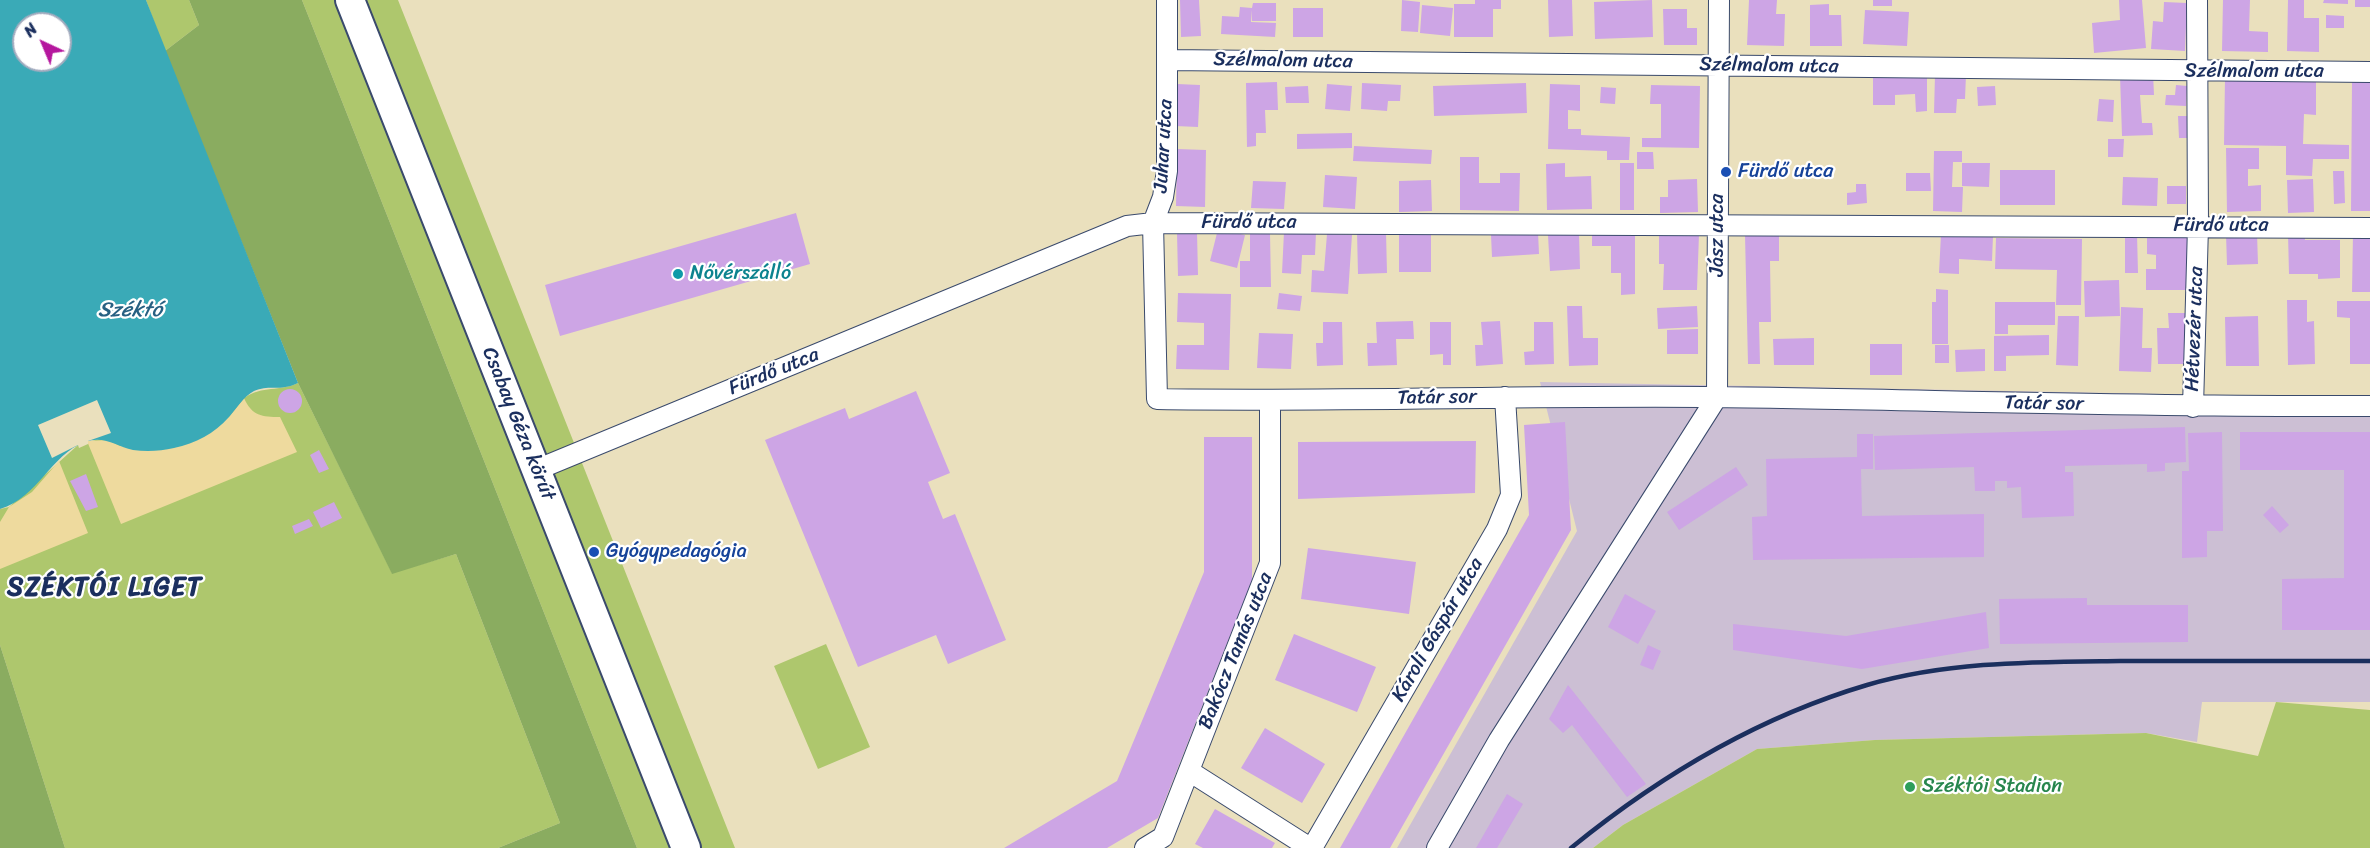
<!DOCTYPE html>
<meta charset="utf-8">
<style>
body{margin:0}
#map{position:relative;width:2370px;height:848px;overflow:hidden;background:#eae0bd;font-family:Sriracha,sans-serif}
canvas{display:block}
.north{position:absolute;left:12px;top:12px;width:60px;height:60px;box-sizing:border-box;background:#fff;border:2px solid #a4acbf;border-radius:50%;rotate:316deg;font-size:16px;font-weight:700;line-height:24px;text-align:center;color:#1b2f5e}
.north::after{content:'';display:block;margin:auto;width:21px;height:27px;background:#b5179e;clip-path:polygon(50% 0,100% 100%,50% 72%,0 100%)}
</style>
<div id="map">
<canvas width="2370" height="848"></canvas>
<div class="north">N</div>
</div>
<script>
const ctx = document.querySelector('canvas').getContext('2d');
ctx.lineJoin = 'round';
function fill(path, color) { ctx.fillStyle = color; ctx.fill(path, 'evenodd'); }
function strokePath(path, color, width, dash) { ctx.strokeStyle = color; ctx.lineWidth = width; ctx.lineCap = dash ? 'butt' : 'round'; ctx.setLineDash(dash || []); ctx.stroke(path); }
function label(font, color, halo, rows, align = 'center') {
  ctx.font = font + ' Sriracha,sans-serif'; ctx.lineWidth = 4.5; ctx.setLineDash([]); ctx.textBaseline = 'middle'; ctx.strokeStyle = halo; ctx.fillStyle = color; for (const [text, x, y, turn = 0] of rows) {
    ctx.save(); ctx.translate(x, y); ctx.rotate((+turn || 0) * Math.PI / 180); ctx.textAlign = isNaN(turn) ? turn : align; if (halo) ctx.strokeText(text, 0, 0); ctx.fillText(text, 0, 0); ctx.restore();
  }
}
const industrial = new Path2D(`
 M1540 382 2370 398V702H2202L2197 742 2146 733 1875 740 1757 749 1623 825 1593 848H1397L1577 531Z`);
const green = new Path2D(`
 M146 0H189L199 25 165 51Z
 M302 0H398L735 848H637Z
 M298 383 392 573 456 554 560 823 498 848H65L0 645V509L9 507 78 445 244 398C263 385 279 392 298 383Z
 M826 644 870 747 818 769 774 666Z
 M2276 702 2370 710V848H1593L1623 825 1757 749 1875 740 2146 733 2258 756Z`);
const forest = new Path2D(`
 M189 0H302L637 848H498L560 823 456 554 392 574 298 383 165 51 199 25Z
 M0 645 65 848H0Z`);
const sand = new Path2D(`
 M244 398C252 416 262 417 280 417L297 452 121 524 87 441 108 440 120 446 229 417Z
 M59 461 88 533 0 569V522L9 507 32 492Z`);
const water = new Path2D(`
 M0 0H146L298 383C279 392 270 384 254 391 243 397 237 408 229 417 214 434 196 443 174 448 161 451 147 452 133 450 116 446 104 435 85 442 50 455 39 497 0 509ZM24 24H60V60H24Z`);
const pier = new Path2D(`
 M97 400 111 433 88 441V444L79 448 78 445 52 458 38 425Z`);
const building = new Path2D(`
 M1180 0H1199L1201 36 1181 37Z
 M1402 0 1420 2 1418 32 1401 31Z
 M1475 0H1501V9H1493V37H1454V4H1475Z
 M1548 0H1572L1573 36 1549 37Z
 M1652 0 1653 37 1595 39 1594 2Z
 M1749 0H1777L1776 14H1785L1784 46 1747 45Z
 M1873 0H1892V6H1873Z
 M2119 0H2142L2146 48 2094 53 2092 23 2120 20Z
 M2223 0H2250L2249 31 2268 32V52L2222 51Z
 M2288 0H2304V18H2319V52L2287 51Z
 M2324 0H2348V4L2323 3Z
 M2355 0H2370V7H2355Z
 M2164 2 2187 3 2185 51 2151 49 2153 21 2163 22Z
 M1253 3H1276V21H1252V10L1251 22 1276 23 1275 37 1221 34 1222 16 1239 17 1240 7 1252 8Z
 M1829 4V15H1841L1842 46H1810V5Z
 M1422 5 1453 8 1450 36 1420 33Z
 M1293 8H1323V37H1293Z
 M1663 9H1687V28H1697V45H1664Z
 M1865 10 1909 12 1907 46 1863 44Z
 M2326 15 2344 16V28H2326Z
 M1927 72V111L1916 112 1915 94 1895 95V105H1873V73Z
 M2153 73 2154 95H2140L2142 123H2152L2153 135 2122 136 2120 75Z
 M1935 75H1966L1965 99H1957L1956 113H1934Z
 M2225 78 2316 80V115L2304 114 2303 144 2349 145V159H2313L2312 176 2286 175V146L2224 145Z
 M2352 80H2370V211H2351Z
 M1277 82 1278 110H1265L1266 133H1256V146L1247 147 1246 83Z
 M1362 83 1401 85 1400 101H1388L1387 111 1361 109Z
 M1526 83 1527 113 1434 116 1433 86Z
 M1177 84 1200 85 1198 127 1175 126Z
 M1327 84 1352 86 1350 111 1325 109Z
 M1550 84 1580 85V111L1568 110V129H1581V135L1630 137 1629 160H1607V151L1548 149Z
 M1651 85 1700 86 1699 148 1642 147V138H1661V104H1650Z
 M2176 85 2187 86 2186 106 2165 105 2166 95H2175Z
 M1308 86 1309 103H1286L1285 87Z
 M1995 86 1996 105 1978 106 1977 87Z
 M1601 87 1616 88 1615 104 1600 103Z
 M2099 99 2114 100 2113 122 2097 121Z
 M2178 116H2192L2193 138H2179Z
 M1352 133V148L1297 149V134Z
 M2108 139H2124L2123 157H2108Z
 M1354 146 1432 150 1431 164 1353 161Z
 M2226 148H2259V169H2248V186L2261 185V211L2227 212Z
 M1177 149 1206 150 1205 207 1176 206Z
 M1934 151H1962V162H1953L1952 187H1963L1962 212 1933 211Z
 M1637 152H1653L1654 169H1637Z
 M1460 157H1479V183H1500V173H1520L1519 211 1460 210Z
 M1565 163V177L1591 176 1592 209 1547 210 1546 164Z
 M1620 163H1634V210H1620Z
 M1962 163H1990L1989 187 1962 186Z
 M2000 170H2055V205H2000Z
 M2333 171H2344L2345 203 2334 204Z
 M1906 173H1930L1931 191H1906Z
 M1325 175 1357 177 1355 209 1323 207Z
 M2123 177 2158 178 2157 206 2122 205Z
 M1697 179 1698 212 1660 213V197H1668V180Z
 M2313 179 2314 212 2288 213 2287 180Z
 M1431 180 1432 211 1399 212V181Z
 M1253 181 1286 182 1284 209 1251 208Z
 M1856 184H1866L1867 203 1847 205V193L1856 192Z
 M2167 186H2186V204H2167Z
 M796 213 810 264 560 336 545 285Z
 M1218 229 1245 235 1237 268 1210 261Z
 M1197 232 1198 275 1178 276 1177 233Z
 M1284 232 1316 233 1315 255H1302L1301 274 1282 273Z
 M1357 232H1386L1387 273 1358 274Z
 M1538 232 1539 254 1492 257 1491 235Z
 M1250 233H1270L1271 287H1240V261H1250Z
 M1399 233H1431V272H1399Z
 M1579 233 1580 269 1550 271 1548 235Z
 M1659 233 1699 234 1697 290H1663L1664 264H1659Z
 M2257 233 2258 264 2227 265 2226 234Z
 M2288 233H2304L2305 240H2340V278L2318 279V274H2289Z
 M2353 233H2370V292H2352Z
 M1327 234 1352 235 1348 294 1311 292 1312 270 1324 271Z
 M1941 234 1993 236 1992 261 1959 259V274L1939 273Z
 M2125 234H2137L2138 273H2125Z
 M1592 235H1635V294L1621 295V273H1611V246H1592Z
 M1745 235H1779V261H1770L1771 322H1759L1760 364H1748Z
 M2147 235H2190V290H2146V269H2156V255L2147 254Z
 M1996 238 2082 239 2081 305H2056L2057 270 1995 269Z
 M2119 280 2120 316 2085 317 2084 281Z
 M1936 289 1948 290V344H1932V302H1936Z
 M1178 293 1231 294 1229 370 1176 369 1177 345H1204V323L1177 322Z
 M1279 293 1302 296 1300 311 1277 309Z
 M2287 300H2307V322L2314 321 2315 364 2288 365Z
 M2337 301H2370V364H2350V318L2337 317Z
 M1995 302H2055V325H2008V334H1995Z
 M1567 306H1582L1583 338H1598V365L1569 366Z
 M1697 306 1698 327 1658 329 1657 308Z
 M2121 307 2143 308 2142 348H2152L2151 372 2119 371Z
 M2168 313H2185L2186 364H2158L2157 328H2169Z
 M2058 316H2079L2078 366 2056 365Z
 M2258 316 2259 366H2226L2225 317Z
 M1413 321 1414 339H1396L1397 365 1368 366 1367 343H1377L1376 322Z
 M1500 321 1503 364 1476 366 1475 345H1483L1481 322Z
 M1323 322H1342L1343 365 1317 366 1316 343H1323Z
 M1430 322H1451V365H1443V354L1430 355Z
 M1534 322H1553L1554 364 1525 365 1524 352 1534 351Z
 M1698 329V354H1667V330Z
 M1259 333 1293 334 1291 369 1257 368Z
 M2049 335V355L2006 356V371H1994V336Z
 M1814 338V365H1774L1773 339Z
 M1870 344H1902V375H1870Z
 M1935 345H1949V363H1935Z
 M1985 349V371L1956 372 1955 350Z
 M278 401a12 12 0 1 1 24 0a12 12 0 1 1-24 0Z
 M916 391 950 473 928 482 943 519 955 514 1006 640 948 664 936 635 858 667 765 440 845 408 849 419Z
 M1565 422 1571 530 1390 848H1340L1529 515 1524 425Z
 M2185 427 2186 462 2165 463V471L2147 472V464L2065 466V472H2073L2074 516 2022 518 2021 487 2007 488V481H1995V491H1975L1974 467 1875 470 1874 436Z
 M2222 432 2223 531H2207V557L2182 558V471H2189L2188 433Z
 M2240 432H2370V630H2282V579L2344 578V470H2240Z
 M1857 434H1873V469H1861L1862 516 1984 514V557L1753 560 1752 517 1767 516 1766 459 1857 457Z
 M1204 437H1252V580L1158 818 1107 848H1004L1117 781 1204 572Z
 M1476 441 1475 493 1298 499V442Z
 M319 450 329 469 319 473 310 455Z
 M1736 467 1748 485 1679 530 1667 512Z
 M86 474 98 507 86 511 70 481Z
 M334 502 342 518 321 528 313 512Z
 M2272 506 2289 525 2280 533 2263 515Z
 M309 519 313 526 295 534 292 526Z
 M1308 548 1416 562 1409 614 1301 599Z
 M1625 594 1656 611 1638 644 1608 627Z
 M2087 598V605H2188V642L2000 644 1999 599Z
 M1986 612 1989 648 1862 669 1733 650V624L1846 636Z
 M1294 634 1376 667 1357 712 1275 680Z
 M1648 645 1661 651 1653 670 1640 665Z
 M1568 685 1646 784 1627 797 1572 725 1563 733 1549 719Z
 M1265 728 1325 764 1302 803 1241 768Z
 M1507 794 1523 804 1497 848H1476Z
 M1215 809 1275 843 1272 848H1203L1195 844Z`);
const street = new Path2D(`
 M1167 0V171L1163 197 1153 223 1157 399C1344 402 1530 395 1718 397 1935 400 2152 407 2370 406
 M1167 60 2370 72
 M1717 397 1719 0
 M2193 407 2198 226 2197 0
 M536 470 1127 226 1153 223 2370 228
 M1189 771 1310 848
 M1145 848 1163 837 1270 563V401
 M1312 848 1497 529 1511 495 1505 397
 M1437 848 1499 740 1717 397`);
const secondary = new Path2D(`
 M350 0 686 848`);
const rail = new Path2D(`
 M1571 848C1658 777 1759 717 1867 685 1949 661 2036 662 2120 661 2203 661 2287 661 2370 661`);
const markers = [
 [1726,172,6,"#1a4fb4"],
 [678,274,6,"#0f9aa8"],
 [594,552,6,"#1a4fb4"],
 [1910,787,6,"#2e9e5b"]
];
const streetNames = [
 ["Szélmalom utca",1283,61,1],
 ["Szélmalom utca",1769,66,1],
 ["Szélmalom utca",2254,72],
 ["Juhar utca",1164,146,-87],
 ["Fürdő utca",1249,223],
 ["Fürdő utca",2221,226],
 ["Jász utca",1718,235,-90],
 ["Hétvezér utca",2195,329,-88],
 ["Fürdő utca",774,372,-22],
 ["Tatár sor",1437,398,-1],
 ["Tatár sor",2044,404,1],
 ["Csabay Géza körút",518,424,68],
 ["Károli Gáspár utca",1438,630,-60],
 ["Bakócz Tamás utca",1236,651,-68]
];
const transitNames = [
 ["Fürdő utca",1738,172],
 ["Gyógypedagógia",606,552]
];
const cultureNames = [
 ["Nővérszálló",690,274]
];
const leisureNames = [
 ["Széktói Stadion",1922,787]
];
const waterNames = [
 ["Széktó",130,311]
];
const districtNames = [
 ["SZÉKTÓI LIGET",105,588]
];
fill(industrial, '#ccbfd4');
fill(green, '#aec76d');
fill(forest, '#8aac60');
fill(sand, '#eeda9e');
fill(water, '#3aaab7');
fill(pier, '#eae0bd');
fill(building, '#cda5e5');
strokePath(street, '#3a4a6c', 22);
strokePath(secondary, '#3a4a6c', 32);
strokePath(street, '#fff', 20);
strokePath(secondary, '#fff', 28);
strokePath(rail, '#1b2f5e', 4.5);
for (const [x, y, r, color] of markers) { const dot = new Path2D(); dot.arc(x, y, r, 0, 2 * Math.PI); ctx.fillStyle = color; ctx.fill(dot); strokePath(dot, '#fff', 2); }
label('20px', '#1b2f5e', '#fff', streetNames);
label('20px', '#164399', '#fff', transitNames, 'left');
label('20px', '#0d838f', '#fff', cultureNames, 'left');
label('20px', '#27864d', '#fff', leisureNames, 'left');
label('italic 21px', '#276082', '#fff', waterNames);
ctx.letterSpacing = '1.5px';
label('bold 26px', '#1b2f5e', '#fff', districtNames);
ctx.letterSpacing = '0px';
</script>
